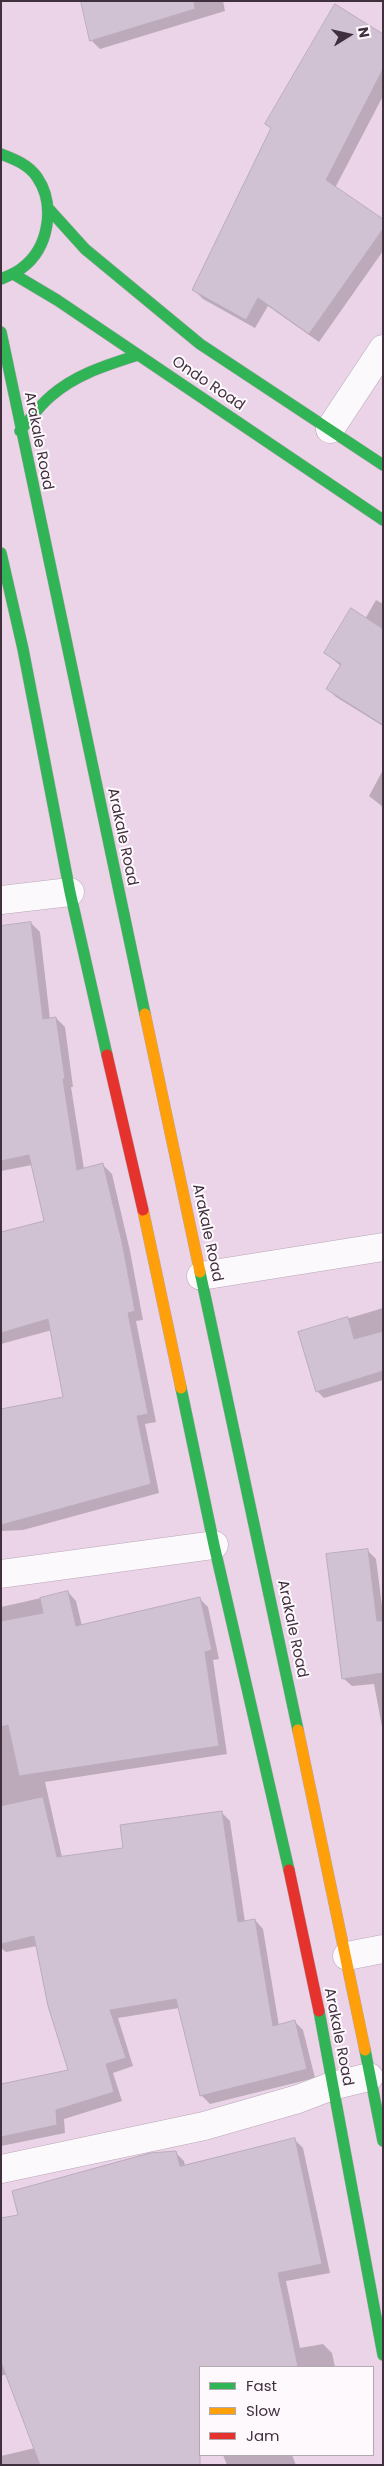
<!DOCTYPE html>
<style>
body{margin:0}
#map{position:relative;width:384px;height:2466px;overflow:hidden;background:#ebd4e8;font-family:Poppins,sans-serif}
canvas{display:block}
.frame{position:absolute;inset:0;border:2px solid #40303e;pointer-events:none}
.legend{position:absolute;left:199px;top:2366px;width:175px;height:90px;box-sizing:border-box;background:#fef9fd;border:1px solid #b2a9b1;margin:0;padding:6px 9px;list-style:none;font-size:15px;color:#40303e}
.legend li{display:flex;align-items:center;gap:10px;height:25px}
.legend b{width:25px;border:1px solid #b2a9b1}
.north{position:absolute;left:324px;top:10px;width:50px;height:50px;-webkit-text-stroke:4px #fef9fd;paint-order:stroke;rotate:80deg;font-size:14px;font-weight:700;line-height:20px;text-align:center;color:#40303e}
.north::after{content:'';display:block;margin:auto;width:18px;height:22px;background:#40303e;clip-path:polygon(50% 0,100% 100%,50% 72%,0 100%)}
</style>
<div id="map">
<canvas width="384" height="2466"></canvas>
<div class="frame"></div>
<ul class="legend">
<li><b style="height:6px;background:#30b455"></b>Fast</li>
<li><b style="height:6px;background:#ff9f0a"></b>Slow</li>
<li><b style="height:6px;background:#e5322d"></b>Jam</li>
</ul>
<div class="north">N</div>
</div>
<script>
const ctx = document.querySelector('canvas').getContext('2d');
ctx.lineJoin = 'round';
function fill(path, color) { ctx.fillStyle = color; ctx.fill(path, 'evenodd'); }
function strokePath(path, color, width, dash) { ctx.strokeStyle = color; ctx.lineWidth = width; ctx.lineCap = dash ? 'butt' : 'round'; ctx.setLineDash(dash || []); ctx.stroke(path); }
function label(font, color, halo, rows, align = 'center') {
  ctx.font = font + ' Poppins,sans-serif'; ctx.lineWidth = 4; ctx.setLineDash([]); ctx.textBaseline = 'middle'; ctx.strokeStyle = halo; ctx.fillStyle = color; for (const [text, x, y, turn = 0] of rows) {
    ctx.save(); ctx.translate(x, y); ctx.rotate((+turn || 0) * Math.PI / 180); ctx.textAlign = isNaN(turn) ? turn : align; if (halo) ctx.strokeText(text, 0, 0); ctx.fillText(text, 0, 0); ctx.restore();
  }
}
const shadow = new Path2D(`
 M82 1H223L225 11 100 49 91 40Z
 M383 36V96L335 188 383 221V251L319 342 268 306 255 328 203 299 194 290Z
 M376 600 383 604V726L336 697 328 689 341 666 325 653 365 619Z
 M383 770V807L369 796Z
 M31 923 40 932 50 1019 56 1018 65 1027 73 1087H71L84 1169 103 1165 112 1174 130 1251 143 1320 136 1321 156 1422 145 1424 159 1493 23 1530 1 1531V1410L65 1398 52 1330 1 1344V1233L46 1222 32 1165 1 1171V927Z
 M383 1308V1380L324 1398 317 1391 300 1333Z
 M368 1551 376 1559 383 1614V1732L374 1684 352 1686 343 1678Z
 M68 1592 76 1601 82 1626 199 1598 208 1607 219 1659 213 1660 227 1754 45 1782 62 1857 124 1849 221 1812 230 1821 245 1922 255 1920 263 1929 279 2026 295 2022 303 2030 315 2078 210 2104 202 2096 179 2008 118 2018 133 2066 113 2073 122 2101 64 2119 65 2133 1 2146V2085L69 2071 37 1946 6 1952 1 1948V1607Z
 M295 2140 303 2148 330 2273 286 2281 300 2348 323 2344 332 2353 335 2367H200V2385L179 2322 182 2465H1V2456L35 2448 7 2374 1 2376V2219L20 2216 13 2192 121 2161 175 2152 184 2161 185 2166Z
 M223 2455H292L296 2465H227Z`);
const building = new Path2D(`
 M81 1H194L195 9 90 41Z
 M335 4 383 34V69L326 180 383 219V229L309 334 258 298 246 320 192 290 271 128 265 124Z
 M351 608 383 629V725L326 689 341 664 324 653Z
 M31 922 43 1019 56 1017 65 1079H63L77 1170 103 1163 122 1242 135 1311 128 1313 148 1414 137 1416 151 1484 1 1525V1409L63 1397 48 1319 1 1333V1232L44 1221 29 1155 1 1161V926Z
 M348 1317 354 1339 383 1331V1371L316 1392 298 1332Z
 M368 1549 377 1621H383V1673L342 1679 326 1554Z
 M68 1591 76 1626 200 1597 212 1650 205 1652 219 1746 19 1776 8 1725 1 1727V1621L43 1613 40 1598Z
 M43 1797 57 1857 123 1848 120 1825 222 1811 238 1922 255 1919 273 2026 295 2020 307 2069 200 2096 176 1999 110 2010 126 2058 106 2064 114 2092 56 2110 57 2125 1 2137V2084L68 2070 48 2006 34 1936 1 1944V1806Z
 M295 2138 322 2264 278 2273 298 2367H200V2465H40L1 2362V2218L18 2215 12 2191 150 2153 176 2151 180 2166Z`);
const street = new Path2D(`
 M330 429 383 349
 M1 900 70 892
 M201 1276 383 1247
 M1 1574 214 1545
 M347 1956 383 1949
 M1 2169 204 2126 298 2099 332 2086 369 2077`);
const fast = new Path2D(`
 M1 154C14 159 28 164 37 177 56 205 49 248 22 268 16 273 8 276 1 279
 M48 208 85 249 200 344 383 465
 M15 275 57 300 383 520
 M1 332 145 1014
 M20 431C30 419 39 406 51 396 76 374 107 365 138 355
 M1 553 23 649 70 892 107 1055
 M200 1272 298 1730
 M181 1388 214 1545 289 1870
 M319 2011 383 2355
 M365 2050 383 2141`);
const slow = new Path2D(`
 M145 1014 200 1272
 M143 1210 181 1388
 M298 1730 365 2050`);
const jam = new Path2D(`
 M107 1055 143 1210
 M289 1870 319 2011`);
const streetNames = [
 ["Ondo Road",208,384,34],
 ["Arakale Road",38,441,79],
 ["Arakale Road",122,837,78],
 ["Arakale Road",207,1233,78],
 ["Arakale Road",292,1629,78],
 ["Arakale Road",338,2037,79]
];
fill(shadow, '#0003');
fill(building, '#d0c1d3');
strokePath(building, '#baabbd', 1);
strokePath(street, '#b8a6b6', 29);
strokePath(fast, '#b8a6b6', 12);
strokePath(slow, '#b8a6b6', 12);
strokePath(jam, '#b8a6b6', 12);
strokePath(street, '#fcf9fc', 28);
strokePath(fast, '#30b455', 11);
strokePath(slow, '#ff9f0a', 11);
strokePath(jam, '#e5322d', 11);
label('15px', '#40303e', '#fef9fd', streetNames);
</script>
